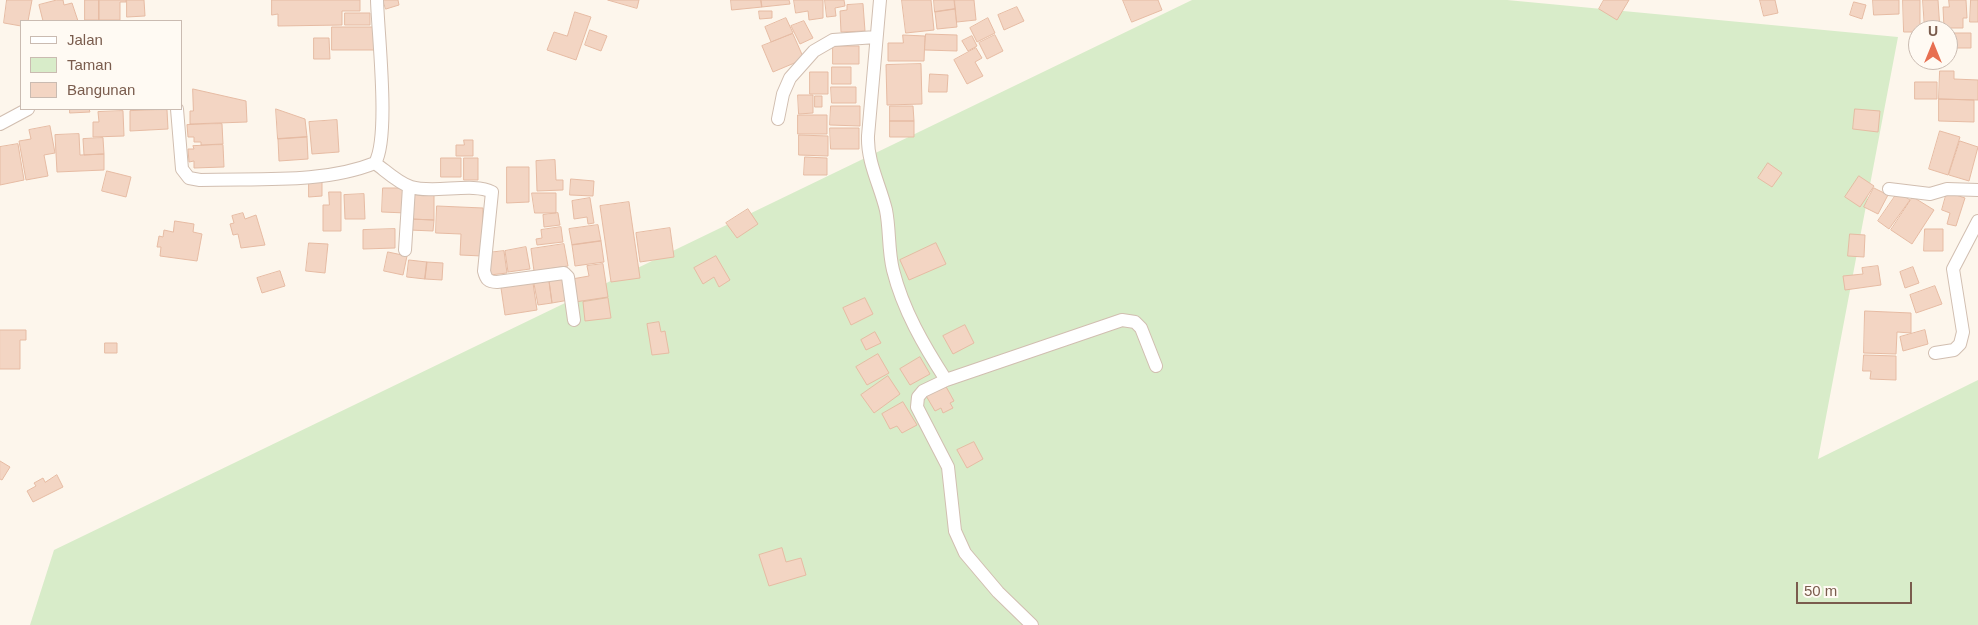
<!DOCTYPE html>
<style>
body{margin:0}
#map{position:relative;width:1978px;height:625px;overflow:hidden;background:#fdf6ec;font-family:Arial,sans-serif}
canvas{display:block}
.legend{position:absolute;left:20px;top:20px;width:162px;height:90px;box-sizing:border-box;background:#fffaf3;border:1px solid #cabbb1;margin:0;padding:6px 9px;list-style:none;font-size:15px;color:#7a5c4d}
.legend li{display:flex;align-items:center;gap:10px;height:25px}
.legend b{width:25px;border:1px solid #cabbb1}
.north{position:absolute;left:1908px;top:20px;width:50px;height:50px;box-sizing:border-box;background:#fffaf3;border:1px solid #cabbb1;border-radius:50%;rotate:0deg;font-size:14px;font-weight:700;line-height:20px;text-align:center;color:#7a5c4d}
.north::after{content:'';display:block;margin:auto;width:18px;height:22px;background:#e76f51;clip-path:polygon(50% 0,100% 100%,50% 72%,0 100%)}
.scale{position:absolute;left:1796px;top:582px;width:116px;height:22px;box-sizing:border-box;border:2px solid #7a5c4d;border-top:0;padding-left:6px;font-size:15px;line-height:18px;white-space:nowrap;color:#7a5c4d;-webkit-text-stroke:4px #fffaf3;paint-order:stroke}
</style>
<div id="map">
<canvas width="1978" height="625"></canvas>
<ul class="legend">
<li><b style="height:6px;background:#fff"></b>Jalan</li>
<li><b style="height:14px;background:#d8ecc9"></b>Taman</li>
<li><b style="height:14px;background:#f3d5c3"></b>Bangunan</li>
</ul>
<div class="north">U</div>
<div class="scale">50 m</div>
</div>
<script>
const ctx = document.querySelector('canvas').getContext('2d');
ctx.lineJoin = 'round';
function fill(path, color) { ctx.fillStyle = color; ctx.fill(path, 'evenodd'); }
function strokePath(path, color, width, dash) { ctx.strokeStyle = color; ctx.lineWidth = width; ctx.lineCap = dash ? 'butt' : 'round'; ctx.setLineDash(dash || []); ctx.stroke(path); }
const green = new Path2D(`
 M1192 0H1507L1898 37 1818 459 1978 380V625H30L54 550Z`);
const building = new Path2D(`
 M7 0H32L28 21H21V26L4 23Z
 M57 0H63L64 5 72 3 78 21H43L39 5Z
 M85 0H99V20H85Z
 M99 0H126V2H120V20H99Z
 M127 0H144L145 16 127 17Z
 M272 0H360V11H342V25L278 26V14L272 15Z
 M383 0H398L399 5 386 9Z
 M608 0H639L637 8Z
 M731 0H761L762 7 732 10Z
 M761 0H789L790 4 762 7Z
 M794 0H823V18L809 20 808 11 796 13Z
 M825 0H844L845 6 835 8 836 16 827 17Z
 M902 0H931L934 30 906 33Z
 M934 0H954L955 9 935 12Z
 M955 0H974L976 20 957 22Z
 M1123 0H1158L1162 10 1132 22Z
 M1604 0H1629L1617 20 1599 9Z
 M1760 0H1775L1778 13 1764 16Z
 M1873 0H1899V14L1874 15Z
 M1903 0H1920V30L1918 32H1904Z
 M1923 0H1938L1940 30H1925Z
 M1949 0H1966L1967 18H1963V28H1944L1943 7H1949Z
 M1971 0H1978V22H1970Z
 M1854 2 1866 5 1862 19 1850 15Z
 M863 4 865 31 841 32 840 11 847 10V5Z
 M1017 7 1024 21 1004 30 998 15Z
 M955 9 957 27 937 29 935 12Z
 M759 11H772V18L760 19Z
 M575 12 591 17 576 60 547 50 554 32 567 36Z
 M345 13H370V25H345Z
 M786 18 793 33 771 42 765 27Z
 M988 18 995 33 977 42 970 28Z
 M804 21 813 38 800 44 791 26Z
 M332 27H374V50H332Z
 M590 30 607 36 601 51 585 45Z
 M1948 33H1971V48H1948Z
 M793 34 804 59 773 72 762 46Z
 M926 34 957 35V51L925 50Z
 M903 35 925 36 924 61H888V43H903Z
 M995 35 1003 51 987 59 979 43Z
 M972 36 977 46 968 51 962 41Z
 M314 38H329L330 59H314Z
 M833 46H859V64H833Z
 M976 48 982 58 975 62 983 76 967 84 954 60Z
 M921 64 922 104 887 105 886 65Z
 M832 67H851V84H832Z
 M1940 71H1954V79L1978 80V100L1939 99Z
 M810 72H828V94H810Z
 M930 74 948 75 947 92H929Z
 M1915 82H1937V99H1915Z
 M831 87H856V103H832Z
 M193 89 246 101 247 122 190 124V111H193Z
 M798 95H813V113L799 114Z
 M815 96H822V107H815Z
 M1939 99 1974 100V122L1939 121Z
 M831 106H860V126L830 125Z
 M890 106H913L914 121H890Z
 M70 109H89L90 112 70 113Z
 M276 109 305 119 307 137 278 139Z
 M1855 109 1880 111 1878 132 1853 129Z
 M167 110 168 129 130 131V111Z
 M123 111 124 136 93 137V122H99L98 112Z
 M798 115H827V134H798Z
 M337 120 339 152 312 154 309 122Z
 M890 121H914V137H890Z
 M222 124 223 144 201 145V142H194V137H188L187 125Z
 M50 126 55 153 44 155 48 176 26 180 19 141 31 139 29 130Z
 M830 128H859V149H831Z
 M1940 131 1960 137 1948 175 1929 169Z
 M79 134 80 155 104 154V170L57 172 55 135Z
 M799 135 828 136V156L799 155Z
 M307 137 308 159 279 161 278 139Z
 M103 138 104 154 84 155 83 139Z
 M464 140H473V156H456V145H464Z
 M1960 141 1978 147 1969 181 1949 175Z
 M18 144 24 180 0 185V147Z
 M223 145 224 167 194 168V161L189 162 188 149H194L193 146Z
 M805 157 827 158V175H804Z
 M441 158H461V177H441Z
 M464 158H478V180H464Z
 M555 160 556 180H563V190L537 191 536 161Z
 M1768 163 1782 173 1772 187 1758 178Z
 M507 167H529V202L507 203Z
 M107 171 131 177 126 197 102 191Z
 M1859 176 1874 186 1860 207 1845 197Z
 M571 179 594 181 593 196 570 195Z
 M309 182H322V196L309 197Z
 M383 188H406V213L382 212Z
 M1874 188 1888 195 1878 214 1864 207Z
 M329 192H341V231H323V205H329Z
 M410 192H434V220L410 219Z
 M1898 192 1910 200 1889 229 1878 221Z
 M1947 192 1965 198 1956 226 1947 224 1950 213 1942 210Z
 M532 193H556V213H535Z
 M364 194 365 219H345L344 195Z
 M1913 197 1934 210 1912 244 1891 230Z
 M590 198 594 223 588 224 587 217 574 219 572 201Z
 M629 202 640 278 611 282 600 206Z
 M437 206 483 208 482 256 460 255 461 234 436 233Z
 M748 209 758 224 737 238 726 223Z
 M243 213 245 219 256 215 265 245 241 248 238 234 233 235 230 224 234 223 232 216Z
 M558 213 560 225 544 227 543 215Z
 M410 219 434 220 433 231 409 230Z
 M175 221 194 224 193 232 202 234 197 261 160 256 161 247H157L159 236 163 237 164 230 173 232Z
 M598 225 601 241 572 245 569 229Z
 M561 227 563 242 537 245 536 239 542 238 541 230Z
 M670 228 674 257 640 262 636 233Z
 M395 229V248L363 249V230Z
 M1925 229H1943V251H1924Z
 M1850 234 1865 235 1864 257 1848 256Z
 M601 241 604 262 575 266 572 245Z
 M309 243 328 244 325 273 306 271Z
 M936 243 946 264 909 280 900 260Z
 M564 244 568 266 534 271 531 249Z
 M526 247 530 269 508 272 505 251Z
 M504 251 507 273 490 275 487 253Z
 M388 252 407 256 403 275 384 271Z
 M716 256 730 280 719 287 714 277 703 284 694 268Z
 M409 260 427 262 425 279 407 277Z
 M427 262 443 263 442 280 425 279Z
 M603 264 608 297 575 302 572 279 589 276 587 266Z
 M1878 266 1881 285 1845 290 1843 276 1863 274 1862 268Z
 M1913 267 1919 283 1905 288 1900 272Z
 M280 271 285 286 262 293 257 278Z
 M566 279 569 300 552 303 549 281Z
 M549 281 552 303 538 305 534 284Z
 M533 283 537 310 505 315 501 288Z
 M1935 286 1942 304 1916 313 1910 295Z
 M608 298 611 318 585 321 583 302Z
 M865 298 873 314 851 325 843 308Z
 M1865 311 1911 313V333L1897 332 1896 354 1864 353Z
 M659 322 661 332 665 331 669 353 652 355 647 324Z
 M965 325 974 343 953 354 943 336Z
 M0 330H26V340H20V369H0Z
 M1925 330 1928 344 1903 351 1900 337Z
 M875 332 881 343 866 350 861 340Z
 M105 343H117V353H105Z
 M878 354 889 373 867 385 856 367Z
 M1864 355 1896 356V380L1870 379 1871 371H1863Z
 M920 357 930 374 910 385 900 369Z
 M888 376 900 394 874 413 861 395Z
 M944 383 954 401 950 403 953 408 943 413 941 408 935 411 925 394Z
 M903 402 917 425 902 433 897 426 890 429 882 414Z
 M974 442 983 459 967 468 957 450Z
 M0 461 10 467 2 480 0 479Z
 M57 475 63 487 33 502 27 491 36 486 34 483 43 478 45 482Z
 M782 548 786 562 801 558 806 575 769 586 759 555Z`);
const minor = new Path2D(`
 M880 0 868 136C867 162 880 185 886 210 890 230 888 250 893 270 903 310 924 346 946 380L923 391 918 397 917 407 948 467 955 531 965 553 998 592 1032 625
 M177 109 182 169 189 178 200 180C256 178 323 184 375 163 390 137 378 35 377 0
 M778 119 783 94 790 78 814 51 833 40 876 37
 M0 124 28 109
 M375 163C386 171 398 183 411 187 433 194 474 182 492 192L484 271C486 279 488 282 497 282L564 273 568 277 574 320
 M1889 189 1930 194 1947 189 1978 190
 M405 250 409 187
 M1935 353 1954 350 1960 344 1963 332 1953 269 1978 221
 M946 380 1122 320 1135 322 1141 328 1156 366`);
fill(green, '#d8ecc9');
fill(building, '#f3d5c3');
strokePath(building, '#e6bba3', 1);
strokePath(minor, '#d1beb0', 14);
strokePath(minor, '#fff', 12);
</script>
